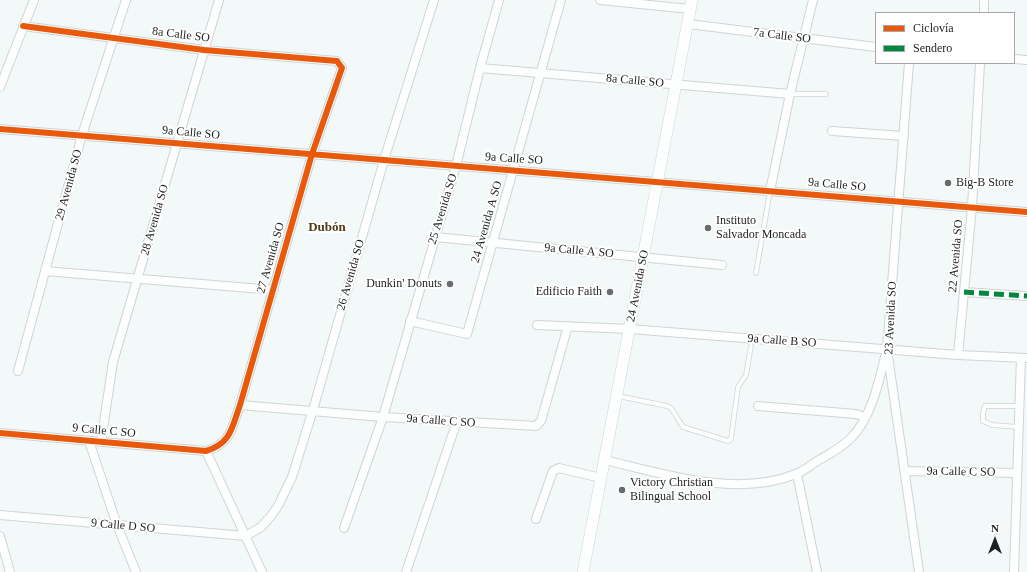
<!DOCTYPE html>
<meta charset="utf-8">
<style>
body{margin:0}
#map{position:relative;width:1027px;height:572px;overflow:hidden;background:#f3f8f8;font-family:"Times New Roman",serif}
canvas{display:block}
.legend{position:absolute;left:875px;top:12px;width:140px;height:52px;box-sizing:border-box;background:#fff;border:1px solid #a5a6a6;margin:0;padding:5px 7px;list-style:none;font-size:12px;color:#1d2121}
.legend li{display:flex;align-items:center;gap:8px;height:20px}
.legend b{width:20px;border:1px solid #a5a6a6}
.north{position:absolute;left:975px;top:520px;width:40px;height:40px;-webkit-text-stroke:3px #fff;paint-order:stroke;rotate:0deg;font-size:11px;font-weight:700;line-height:16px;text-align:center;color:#1d2121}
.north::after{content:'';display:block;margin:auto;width:14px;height:18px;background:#1d2121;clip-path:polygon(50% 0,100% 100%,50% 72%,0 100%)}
</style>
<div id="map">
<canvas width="1027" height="572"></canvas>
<ul class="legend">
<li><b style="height:5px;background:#e8590c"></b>Ciclovía</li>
<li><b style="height:5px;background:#00873e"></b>Sendero</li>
</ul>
<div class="north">N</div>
</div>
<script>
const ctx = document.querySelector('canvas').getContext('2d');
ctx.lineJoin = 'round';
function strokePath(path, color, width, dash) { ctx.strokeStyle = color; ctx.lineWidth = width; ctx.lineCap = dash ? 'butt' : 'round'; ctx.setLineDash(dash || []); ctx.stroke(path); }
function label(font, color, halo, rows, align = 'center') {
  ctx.font = font + ' "Times New Roman",serif'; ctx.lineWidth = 4; ctx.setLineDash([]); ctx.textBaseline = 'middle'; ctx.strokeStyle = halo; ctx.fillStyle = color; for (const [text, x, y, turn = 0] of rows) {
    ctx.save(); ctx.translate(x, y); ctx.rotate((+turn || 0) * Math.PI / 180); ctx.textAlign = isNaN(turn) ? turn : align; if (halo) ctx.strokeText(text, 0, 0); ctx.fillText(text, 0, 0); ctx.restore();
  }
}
const lane = new Path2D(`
 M790 94H826
 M756 273 770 191
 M618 396 667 406 671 408 683 427 728 441 731 439 738 387 746 375 751 346
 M1019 427 992 425 983 421V413L985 406H1019`);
const street = new Path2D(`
 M600 0 690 9
 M984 13V0
 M688 24 876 47
 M1014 59 1027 60
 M909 63 887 349 919 572
 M480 68 790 94
 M0 87 34 0
 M0 129 1027 212
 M832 131 904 136
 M770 191 790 94 813 0
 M435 237 722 265
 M45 271 274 290
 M964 292 1027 296
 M410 321 467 334 561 0
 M537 325 630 329 958 355 1027 358
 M958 355 972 207 980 63
 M18 371 82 135 126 0
 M240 405 383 417 536 426 541 421 568 326
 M758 406 856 414 865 417
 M0 433 206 451C231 444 232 427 240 405L312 154 342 68 337 61 204 50 23 26
 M89 441 117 525 136 572
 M101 442 113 362 219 0
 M206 451 262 572
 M605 460C664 474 736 498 796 474 804 471 812 464 819 460 831 453 843 447 852 437 872 416 879 381 886 353
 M905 471 1017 473
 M797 474 817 572
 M0 515 246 536
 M536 519 553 471 559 468 601 478
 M344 528 383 417 456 166 480 68 499 0
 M0 536 10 572
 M246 536 261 527 271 516 278 506 292 477 313 410 384 160 434 0
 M406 572 457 421
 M1014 572 1021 358`);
const secondary = new Path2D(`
 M583 572 692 0`);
const quiet = new Path2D(`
 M964 292 1027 296`);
const cycleway = new Path2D(`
 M0 129 1027 212
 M0 433 206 451C231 444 232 427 240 405L312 154 342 68 337 61 204 50 23 26`);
const markers = [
 [948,183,4,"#686c6c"],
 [708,228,4,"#686c6c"],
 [450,284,4,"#686c6c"],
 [610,292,4,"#686c6c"],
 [622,490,4,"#686c6c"]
];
const streetNames = [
 ["8a Calle SO",181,35,7],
 ["7a Calle SO",782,36,7],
 ["8a Calle SO",635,81,5],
 ["9a Calle SO",191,133,5],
 ["9a Calle SO",514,159,4],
 ["29 Avenida SO",69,185,-75],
 ["9a Calle SO",837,185,5],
 ["25 Avenida SO",443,209,-73],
 ["28 Avenida SO",155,220,-74],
 ["24 Avenida A SO",487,222,-74],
 ["9a Calle A SO",579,251,5],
 ["22 Avenida SO",956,256,-85],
 ["27 Avenida SO",271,258,-74],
 ["26 Avenida SO",351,275,-74],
 ["24 Avenida SO",638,286,-79],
 ["23 Avenida SO",891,318,-87],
 ["9a Calle B SO",782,341,4],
 ["9a Calle C SO",441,421,4],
 ["9 Calle C SO",104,431,5],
 ["9a Calle C SO",961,472,1],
 ["9 Calle D SO",123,526,5]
];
const poiNames = [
 ["Big-B Store",956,183],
 ["Instituto",716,221],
 ["Salvador Moncada",716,235],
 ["Dunkin' Donuts",442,284,"right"],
 ["Edificio Faith",602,292,"right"],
 ["Victory Christian",630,483],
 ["Bilingual School",630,497]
];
const neighbourhoodNames = [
 ["Dubón",327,228]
];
strokePath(lane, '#d0d4d4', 5.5);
strokePath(street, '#d0d4d4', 10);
strokePath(secondary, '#d0d4d4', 12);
strokePath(lane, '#fdfefe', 4);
strokePath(street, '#fdfefe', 8);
strokePath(secondary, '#fdfefe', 11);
strokePath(quiet, '#00873e', 5, [10, 5]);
strokePath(cycleway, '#e8590c', 6);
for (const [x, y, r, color] of markers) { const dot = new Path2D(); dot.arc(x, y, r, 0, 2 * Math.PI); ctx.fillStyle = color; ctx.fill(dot); strokePath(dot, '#fff', 1.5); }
label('12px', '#1d2121', '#fff', streetNames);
label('12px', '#1d2121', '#fff', poiNames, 'left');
label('bold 13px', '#4f3a15', '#fff', neighbourhoodNames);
</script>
